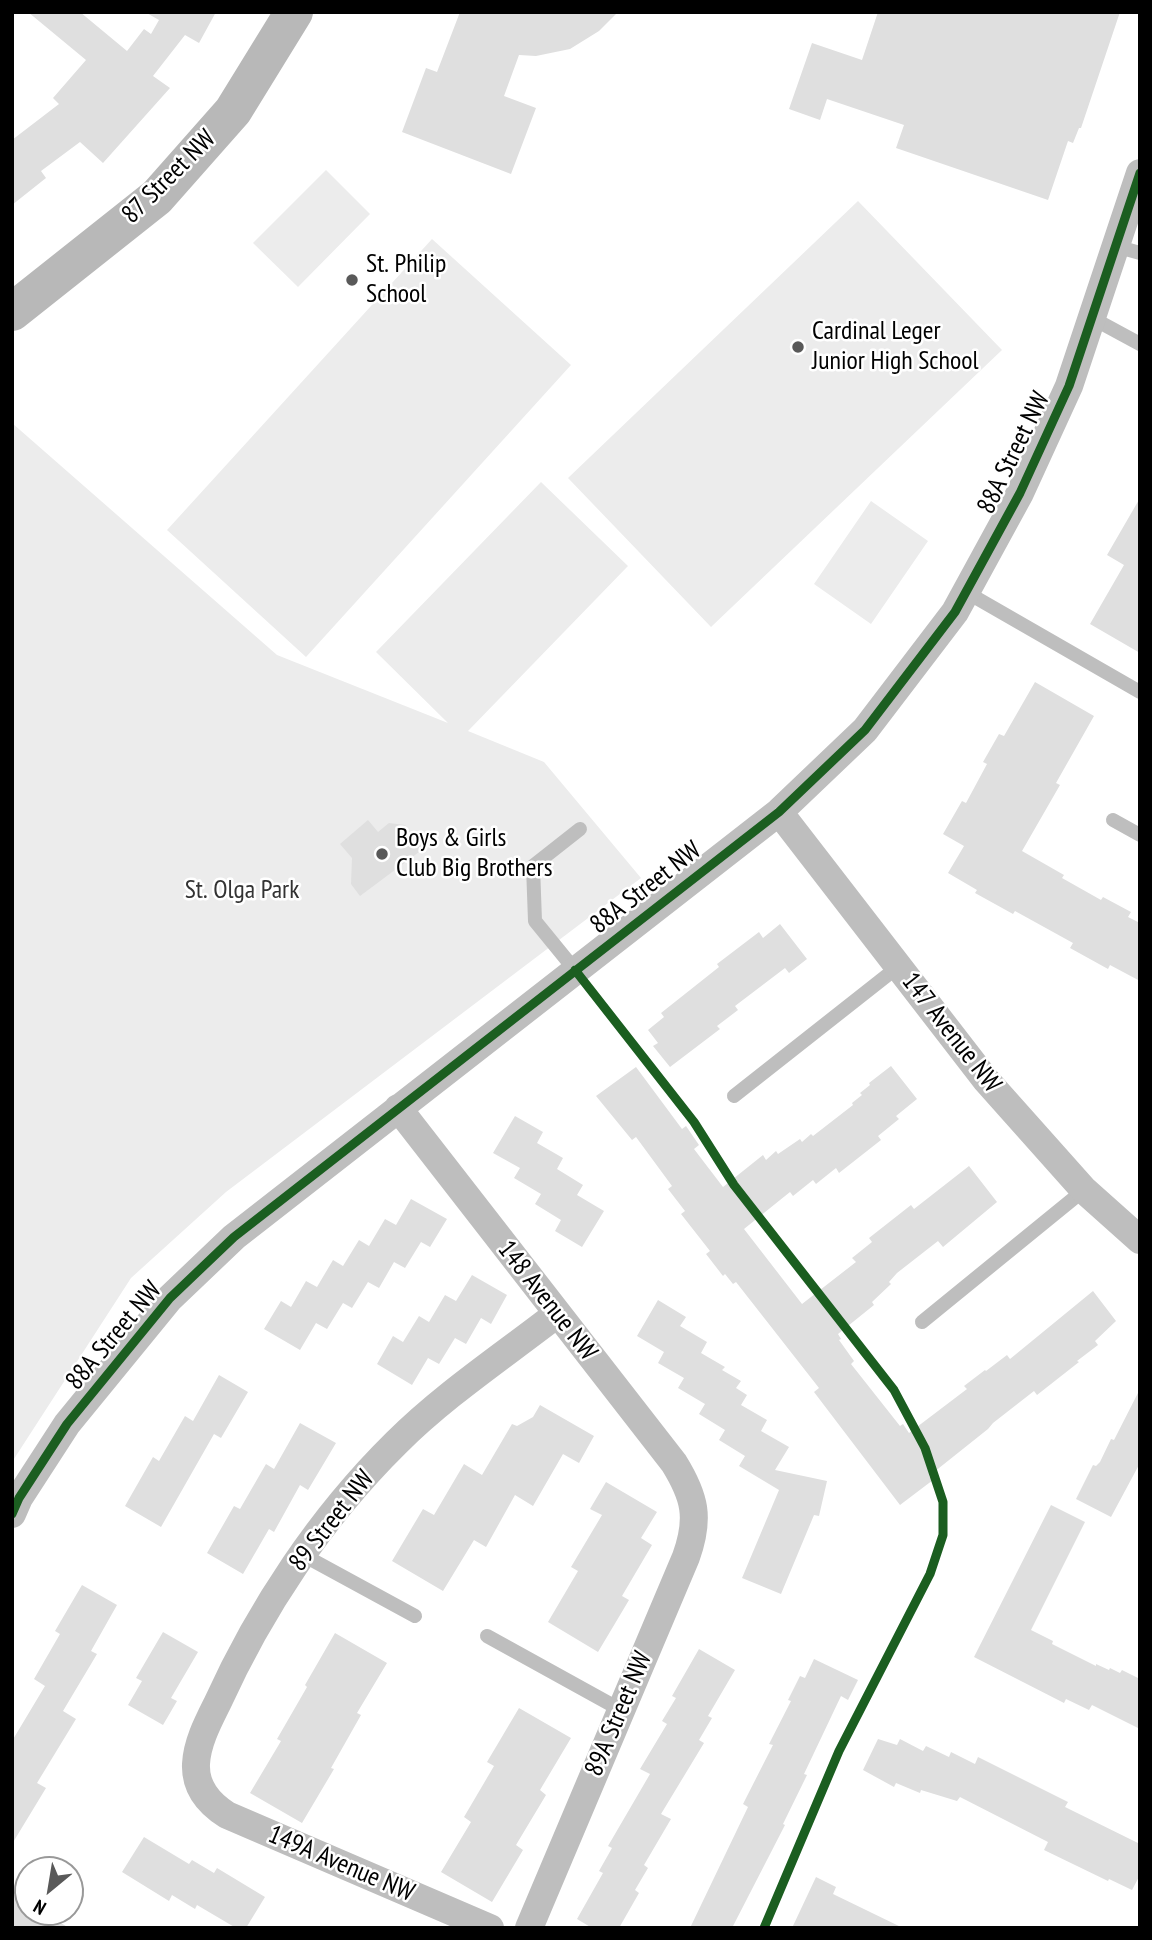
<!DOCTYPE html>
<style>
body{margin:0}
#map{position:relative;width:1152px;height:1940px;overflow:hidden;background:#fff;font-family:"PT Sans Narrow",sans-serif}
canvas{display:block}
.frame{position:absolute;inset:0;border:14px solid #000;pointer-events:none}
.north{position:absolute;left:14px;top:1856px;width:70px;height:70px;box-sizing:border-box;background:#fff;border:2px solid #999;border-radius:50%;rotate:210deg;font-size:19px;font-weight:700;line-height:28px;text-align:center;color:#000}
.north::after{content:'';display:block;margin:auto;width:24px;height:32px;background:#595959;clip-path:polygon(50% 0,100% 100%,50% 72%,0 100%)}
</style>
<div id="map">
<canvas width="1152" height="1940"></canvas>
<div class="frame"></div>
<div class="north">N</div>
</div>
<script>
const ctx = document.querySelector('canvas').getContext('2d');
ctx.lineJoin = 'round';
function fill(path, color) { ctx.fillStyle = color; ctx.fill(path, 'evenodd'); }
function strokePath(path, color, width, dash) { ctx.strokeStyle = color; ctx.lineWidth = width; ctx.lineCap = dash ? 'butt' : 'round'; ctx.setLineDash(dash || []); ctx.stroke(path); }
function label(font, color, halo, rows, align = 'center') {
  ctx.font = font + ' "PT Sans Narrow",sans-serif'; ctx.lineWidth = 5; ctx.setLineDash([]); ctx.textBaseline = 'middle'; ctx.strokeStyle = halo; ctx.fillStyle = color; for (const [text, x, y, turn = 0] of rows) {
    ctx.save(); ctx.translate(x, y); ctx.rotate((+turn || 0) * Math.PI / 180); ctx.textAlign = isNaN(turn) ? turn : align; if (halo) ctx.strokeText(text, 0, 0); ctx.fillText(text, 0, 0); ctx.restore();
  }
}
const green = new Path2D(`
 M326 170 370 214 298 287 253 243Z
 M858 201 1002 350 711 627 568 478Z
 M432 239 571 365 306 657 167 530Z
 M12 423 277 655 448 723 376 652 541 482 628 566 468 731 544 762 641 878 226 1192 131 1278 12 1462Z
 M871 501 928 541 871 624 814 584Z`);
const building = new Path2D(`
 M28 12H80L127 51 144 29 151 34 159 20 145 12H216L199 43 185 35 153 76 170 88 103 163 80 142 41 171 46 178 12 205V140L59 104 53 98 86 60Z
 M460 12H618L599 31 570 49 536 56 519 55 504 96 536 108 511 174 402 132 426 68 437 72Z
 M878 12H1120L1081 128H1079L1073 143 1068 141 1048 200 896 148 904 125 827 99 820 120 789 109 812 43 862 60Z
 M1140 498V653L1090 624 1124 565 1107 555Z
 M1035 682 1094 716 1056 783 1060 785 1022 851 1064 875 1062 878 1101 900 1103 897 1131 912 1128 917 1140 923V981L1110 965 1108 969 1070 948 1073 943 1015 911 1013 914 975 893 977 890 948 873 964 846 943 834 962 801 966 803 987 764 983 762 999 734 1004 736Z
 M368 820 378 832 389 823 405 825 423 849 360 896 351 884 352 858 340 844Z
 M780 924 807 959 789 973 785 968 735 1006 738 1010 717 1026 720 1029 670 1067 653 1046 658 1043 648 1030 664 1017 661 1013 719 967 717 964 759 932 763 938Z
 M891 1066 917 1099 896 1116 899 1119 878 1136 881 1140 839 1173 836 1168 816 1184 813 1180 793 1196 790 1192 744 1229 802 1304 856 1262 852 1258 872 1242 869 1238 911 1205 914 1209 969 1166 997 1202 943 1247 938 1241 897 1273 889 1282 891 1284 872 1302 874 1305 838 1334 841 1339 839 1340 854 1361 851 1364 900 1426 903 1424 909 1433 967 1389 964 1386 985 1370 986 1371 1007 1355 1010 1359 1093 1291 1116 1321 1095 1341 1098 1345 1077 1361 1079 1362 1037 1395 1034 1391 993 1423 988 1429 929 1476 933 1480 900 1505 814 1392 819 1388 736 1282 733 1284 725 1274 723 1276 706 1254 710 1251 681 1214 685 1211 668 1189 672 1186 636 1137 632 1140 596 1096 636 1067 682 1129 686 1126 699 1145 694 1149 723 1187 763 1155 766 1160 776 1151 778 1154 800 1139 802 1142 811 1134 813 1136 853 1105 852 1103 862 1095 860 1093 870 1085 869 1083Z
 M515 1116 543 1132 537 1143 563 1158 557 1169 583 1185 577 1195 604 1211 582 1247 555 1231 561 1220 535 1204 541 1194 514 1178 520 1168 493 1153Z
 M411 1199 447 1219 430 1247 421 1242 405 1268 394 1262 379 1288 368 1282 352 1308 343 1303 327 1329 316 1323 300 1350 264 1329 281 1301 291 1307 306 1281 317 1287 333 1260 343 1266 359 1240 369 1246 385 1219 396 1225Z
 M472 1275 507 1295 491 1324 481 1318 466 1344 455 1338 439 1364 428 1358 412 1385 377 1364 393 1336 403 1342 419 1316 429 1322 445 1295 456 1301Z
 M658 1300 686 1317 680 1326 707 1342 701 1353 725 1367 722 1370 741 1381 736 1388 747 1395 741 1405 767 1420 761 1431 789 1447 775 1470 827 1481 819 1516 814 1515 781 1594 742 1578 779 1490 739 1466 745 1456 719 1440 725 1430 699 1414 705 1404 678 1388 684 1378 658 1363 664 1352 637 1336Z
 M219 1375 248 1392 221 1438 214 1434 161 1527 125 1506 153 1457 159 1461 185 1416 193 1421Z
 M1140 1389V1463L1111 1517 1076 1499 1093 1465 1096 1466 1100 1462 1111 1439 1114 1440Z
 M540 1405 594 1436 579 1463 563 1454 533 1506 515 1495 486 1547 474 1540 443 1591 392 1561 423 1509 434 1515 464 1464 482 1475 512 1424 517 1426 533 1417Z
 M300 1423 336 1443 308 1490 300 1485 274 1532 269 1529 243 1574 207 1553 234 1506 240 1509 266 1464 274 1469Z
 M606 1482 657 1512 641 1538 652 1545 622 1596 629 1600 598 1652 548 1622 578 1571 571 1567 602 1515 590 1509Z
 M1051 1505 1085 1522 1031 1630 1053 1641 1052 1644 1096 1666V1664L1109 1670 1110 1668 1120 1673 1122 1670 1140 1679V1729L1092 1705 1089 1710 1066 1699 1064 1703 974 1657Z
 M82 1585 117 1605 91 1651 97 1654 63 1711 76 1719 37 1783 46 1788 12 1844V1741L45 1686 34 1679 60 1634 55 1631Z
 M163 1632 198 1652 171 1698 177 1701 163 1725 128 1705 142 1681 136 1678Z
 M335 1633 387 1663 357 1713 361 1715 331 1768 334 1769 302 1823 250 1793 281 1741 277 1739 307 1687 305 1685Z
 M699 1649 735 1670 708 1716 712 1718 699 1740 704 1743 661 1814 671 1819 644 1865 648 1868 635 1890 639 1893 619 1928H592L577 1919 603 1873 599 1871 612 1848 608 1846 650 1774 640 1769 667 1724 662 1721 676 1698 672 1696Z
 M814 1659 858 1680 848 1700 841 1696 804 1774 807 1775 783 1824 785 1825 732 1928H690L748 1807 743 1804 773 1745 769 1744 791 1701 788 1700 800 1676 805 1678Z
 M519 1708 571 1738 540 1790 546 1795 516 1845 523 1850 492 1902 441 1872 471 1822 464 1817 494 1766 487 1762Z
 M878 1739 897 1745 900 1739 923 1751 926 1746 949 1757 951 1752 975 1764 978 1757 1068 1802 1065 1807 1140 1844V1875L1132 1890 1109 1879 1108 1881 1044 1850 1048 1842 960 1797 957 1801 921 1790 920 1793 896 1783 894 1787 863 1770Z
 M144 1837 189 1864 192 1860 214 1873 217 1868 265 1897 246 1928H236L197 1905 195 1909 172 1895 169 1901 122 1872Z
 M816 1877 836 1887 833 1894 903 1928H792Z
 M12 1893 28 1903V1912H43L69 1928H12Z`);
const lane = new Path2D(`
 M1115 246 1140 253
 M1092 318 1140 344
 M966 592 1140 692
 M1113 820 1140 835
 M575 970 535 921 533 866 580 829
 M734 1096 899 966
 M922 1322 1084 1190
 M303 1555 415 1616
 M487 1636 621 1710`);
const street = new Path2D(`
 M779 812 986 1080 1084 1190 1140 1240
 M398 1108 674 1463C695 1497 700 1518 686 1557L529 1928
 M12 1514 19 1498 67 1424 170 1298 234 1237 779 812 865 730 955 612 1020 493 1069 386 1140 173
 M490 1928 227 1815C208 1803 195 1787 196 1764 197 1743 208 1722 217 1704 260 1609 321 1517 396 1443 444 1395 503 1356 557 1314`);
const secondary = new Path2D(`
 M12 312 157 197 233 111 294 12`);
const cycleway = new Path2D(`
 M575 970 694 1122 734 1185 894 1390 925 1448 943 1502V1535L930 1574 839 1751 764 1928
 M12 1514 19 1498 67 1424 170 1298 234 1237 779 812 865 730 955 612 1020 493 1069 386 1140 173`);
const markers = [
 [352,280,7,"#595959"],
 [798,347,7,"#595959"],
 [382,854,7,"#595959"]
];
const streetNames = [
 ["87 Street NW",169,177,-45],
 ["88A Street NW",1014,453,-64],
 ["88A Street NW",646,888,-38],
 ["147 Avenue NW",951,1033,52],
 ["148 Avenue NW",547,1301,52],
 ["88A Street NW",114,1336,-50],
 ["89 Street NW",332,1521,-52],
 ["89A Street NW",619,1714,-67],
 ["149A Avenue NW",341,1864,23]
];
const poiNames = [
 ["St. Philip",366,265],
 ["School",366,295],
 ["Cardinal Leger",812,332],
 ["Junior High School",812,362],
 ["Boys & Girls",396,839],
 ["Club Big Brothers",396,869]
];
const parkNames = [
 ["St. Olga Park",242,891]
];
fill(green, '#ececec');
fill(building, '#dfdfdf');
strokePath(lane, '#bebebe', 14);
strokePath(street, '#bebebe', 28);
strokePath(secondary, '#b8b8b8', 38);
strokePath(cycleway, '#1b5e20', 9);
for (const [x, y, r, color] of markers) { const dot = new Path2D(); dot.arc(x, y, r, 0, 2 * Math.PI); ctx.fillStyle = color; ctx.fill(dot); strokePath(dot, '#fff', 2.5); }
label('26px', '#000', '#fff', streetNames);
label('26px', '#000', '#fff', poiNames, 'left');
label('26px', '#333', '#fff', parkNames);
</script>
